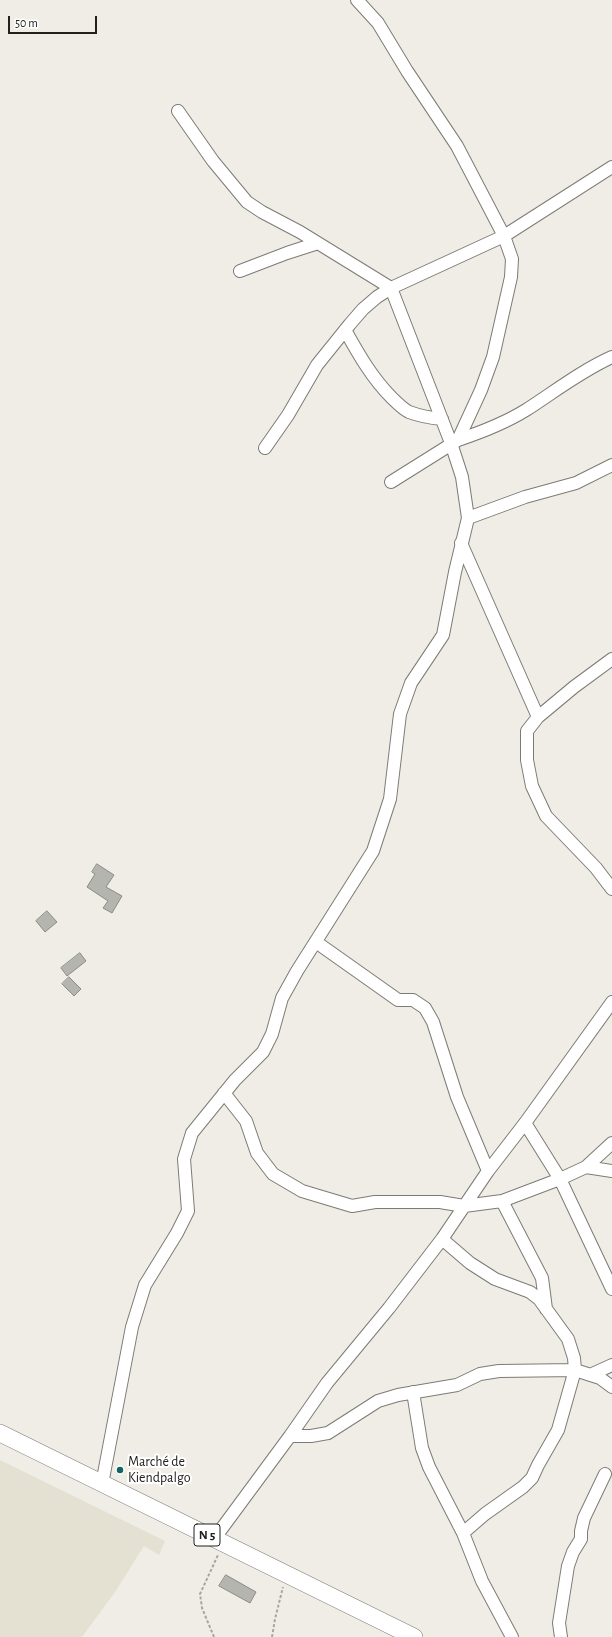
<!DOCTYPE html>
<meta charset="utf-8">
<style>
body{margin:0}
#map{position:relative;width:612px;height:1637px;overflow:hidden;background:#efede6;font-family:"Alegreya Sans",sans-serif}
canvas{display:block}
.scale{position:absolute;left:8px;top:16px;width:89px;height:18px;box-sizing:border-box;border:2px solid #21211e;border-top:0;padding-left:5px;font-size:12px;line-height:14px;white-space:nowrap;color:#21211e;-webkit-text-stroke:3px #fff;paint-order:stroke}
</style>
<div id="map">
<canvas width="612" height="1637"></canvas>
<div class="scale">50 m</div>
</div>
<script>
const ctx = document.querySelector('canvas').getContext('2d');
ctx.lineJoin = 'round';
function fill(path, color) { ctx.fillStyle = color; ctx.fill(path, 'evenodd'); }
function strokePath(path, color, width, dash) { ctx.strokeStyle = color; ctx.lineWidth = width; ctx.lineCap = dash ? 'butt' : 'round'; ctx.setLineDash(dash || []); ctx.stroke(path); }
function label(font, color, halo, rows, align = 'center') {
  ctx.font = font + ' "Alegreya Sans",sans-serif'; ctx.lineWidth = 4; ctx.setLineDash([]); ctx.textBaseline = 'middle'; ctx.strokeStyle = halo; ctx.fillStyle = color; for (const [text, x, y, turn = 0] of rows) {
    ctx.save(); ctx.translate(x, y); ctx.rotate((+turn || 0) * Math.PI / 180); ctx.textAlign = isNaN(turn) ? turn : align; if (halo) ctx.strokeText(text, 0, 0); ctx.fillText(text, 0, 0); ctx.restore();
  }
}
const built = new Path2D(`
 M0 1460 165 1541 159 1555 144 1546 115 1592 82 1637H0Z`);
const building = new Path2D(`
 M97 864 114 875 106 887 122 896 112 913 103 908 108 901 87 887 95 874 92 872Z
 M47 911 57 922 45 932 36 921Z
 M80 953 86 961 67 976 61 968Z
 M69 977 81 989 74 996 62 984Z
 M226 1575 256 1592 250 1603 219 1586Z`);
const path = new Path2D(`
 M214 1637 202 1608 200 1594 218 1555
 M272 1637 275 1619 283 1587`);
const minor = new Path2D(`
 M357 0 378 23 407 71 457 146 504 236 512 259 511 277 493 357 481 390 458 440 391 482
 M240 271 287 253 318 243
 M345 330C359 355 372 378 392 398 397 403 403 409 409 412 420 416 431 418 442 419
 M458 440C482 432 505 423 526 410 554 392 581 371 612 357
 M265 448 288 415 317 365 350 324 363 309 377 297 391 288 504 236 612 167
 M468 518 525 497 576 483 612 465
 M461 543 538 717
 M612 659 574 687 538 717 527 731V760L532 786 546 816 596 868 612 889
 M316 942 398 1000H413L425 1008 433 1022 457 1097 488 1171
 M224 1093 246 1121 257 1153 273 1174 302 1191 352 1206 375 1202H440L464 1206 502 1201 560 1179 586 1167 612 1171
 M525 1123 560 1179 612 1289
 M586 1167 612 1143
 M502 1201 542 1278 546 1309
 M590 1375 612 1365
 M413 1392 422 1448 429 1467 463 1533 485 1514 523 1487 532 1478 538 1465 558 1430 575 1370 574 1358 568 1339 539 1299 530 1292 495 1279 470 1263 442 1239
 M290 1436H311L328 1433 378 1401 398 1395 457 1385 480 1374 499 1371 575 1370 600 1378 612 1387
 M102 1484 132 1327 145 1285 177 1233 188 1211 184 1159 192 1133 235 1080 263 1052 272 1034 282 998 297 971 373 851 390 799 400 714 411 683 443 635 455 572 468 518 462 477 451 443 391 288 300 232 262 212 247 202 213 161 178 111
 M463 1533 482 1581 512 1637
 M214 1539 290 1436 327 1383 389 1308 442 1239 488 1171 525 1123 612 1002
 M561 1637 559 1623 568 1566 573 1552 581 1539V1531L584 1518 605 1474`);
const highway = new Path2D(`
 M0 1433 414 1637`);
const markers = [
 [120,1470,4,"#146363"]
];
const shields = [
 [207,1535,26]
];
const shieldNames = [
 ["N 5",207,1535]
];
const poiNames = [
 ["Marché de",128,1462],
 ["Kiendpalgo",128,1478]
];
fill(built, '#e4e1d3');
fill(building, '#b3b5ae');
strokePath(building, '#8b8c86', 1);
strokePath(minor, '#7d7b75', 14);
strokePath(highway, '#7d7b75', 18);
strokePath(path, '#a7a6a0', 2, [3, 2]);
strokePath(minor, '#fff', 12);
strokePath(highway, '#fff', 17);
for (const [x, y, r, color] of markers) { const dot = new Path2D(); dot.arc(x, y, r, 0, 2 * Math.PI); ctx.fillStyle = color; ctx.fill(dot); strokePath(dot, '#fff', 1.5); }
for (const [x, y, w] of shields) { const box = new Path2D(); box.roundRect(x - w / 2, y - 11, w, 22, 3); ctx.fillStyle = '#fff'; ctx.fill(box); strokePath(box, '#21211e', 1); }
label('bold 13px', '#21211e', null, shieldNames);
label('14px', '#21211e', '#fff', poiNames, 'left');
</script>
